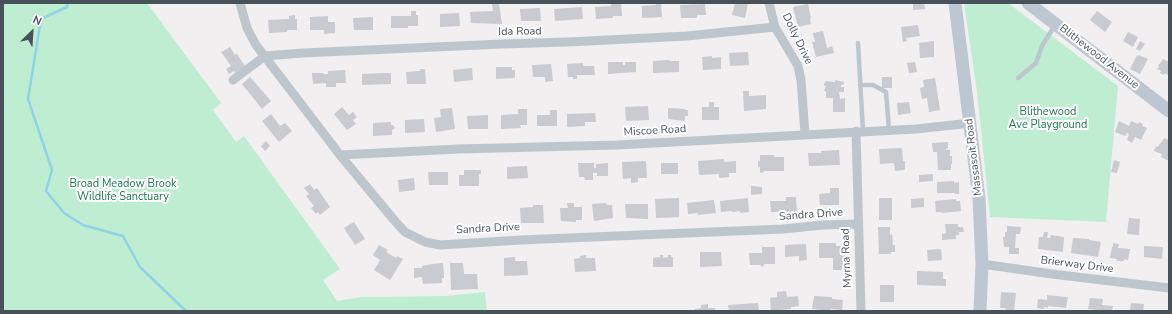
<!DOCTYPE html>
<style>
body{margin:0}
#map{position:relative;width:1172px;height:314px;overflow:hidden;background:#f1efef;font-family:"Nunito Sans",sans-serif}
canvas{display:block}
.frame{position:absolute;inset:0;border:4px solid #48525b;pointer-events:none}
.north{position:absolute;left:12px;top:12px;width:40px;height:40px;-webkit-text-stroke:3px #fff;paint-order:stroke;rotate:25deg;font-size:11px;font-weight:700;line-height:16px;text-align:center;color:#48525b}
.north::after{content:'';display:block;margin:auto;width:14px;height:18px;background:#48525b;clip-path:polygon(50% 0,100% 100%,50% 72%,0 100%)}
</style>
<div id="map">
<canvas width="1172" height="314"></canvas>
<div class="frame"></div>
<div class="north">N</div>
</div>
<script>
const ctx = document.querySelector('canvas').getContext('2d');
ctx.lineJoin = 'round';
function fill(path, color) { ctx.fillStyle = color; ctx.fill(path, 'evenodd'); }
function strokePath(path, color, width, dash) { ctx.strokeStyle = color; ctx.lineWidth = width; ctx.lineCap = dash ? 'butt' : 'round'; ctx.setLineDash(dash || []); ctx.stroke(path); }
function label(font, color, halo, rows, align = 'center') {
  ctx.font = font + ' "Nunito Sans",sans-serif'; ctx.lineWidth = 4; ctx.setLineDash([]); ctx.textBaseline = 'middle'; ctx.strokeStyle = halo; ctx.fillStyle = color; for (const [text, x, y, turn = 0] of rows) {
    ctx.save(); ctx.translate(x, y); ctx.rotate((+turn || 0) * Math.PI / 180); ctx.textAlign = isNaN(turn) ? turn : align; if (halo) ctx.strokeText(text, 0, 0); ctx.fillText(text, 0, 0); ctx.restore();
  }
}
const green = new Path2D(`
 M3 3H147L221 103 213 110 236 142 244 136 340 269 323 280 337 301 361 297 445 296 485 292 487 311H3Z
 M964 3H1008L1118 86 1106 222 990 217 977 92Z`);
const stream = new Path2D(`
 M68 3 67 7 41 19 28 99 52 170 46 191 64 213 83 225 123 236 140 267 186 311`);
const building = new Path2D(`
 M611 3H621L622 16H613V18L596 19 595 7 611 6Z
 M656 3H661L662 17 642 18V6L656 5Z
 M735 3H748L745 18 732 15Z
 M913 3H924L925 9 913 10Z
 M492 4H499L502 24 471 23 470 12 493 11Z
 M705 4 706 15H697V18H681L680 5Z
 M808 4 811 18 810 19 811 24 798 27 793 7Z
 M582 7 583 19 555 21 554 9Z
 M540 8 541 21H521L520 9Z
 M411 11H416V15H418V26H408V28H391V16H411Z
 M1097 11 1112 22 1105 32 1090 20Z
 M459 13 460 26 440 27V14Z
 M295 15V19H297V30H287V32L269 33 268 20 289 19V16Z
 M328 16V22H335V33L324 34V30H310V17Z
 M373 17V30H354L353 18Z
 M918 25 920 36 906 38 907 41 903 42 901 27Z
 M823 31 827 48 832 46 834 53 816 57 812 42H815L813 33Z
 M1128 32 1138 37 1133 47 1123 41Z
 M934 41V57L920 58 919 43Z
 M1140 41 1145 44 1140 51 1136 49Z
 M230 47 235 55 237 54 245 66 235 73 234 71 229 74 226 69 231 66 221 52Z
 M748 52 749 65 730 66 729 53Z
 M1137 55 1139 56V55L1148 59 1140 74 1130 69Z
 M712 56V58L721 57V69L703 70 702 57Z
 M1163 59 1169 62 1168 75 1165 73 1164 75 1160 73 1161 71 1157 69 1159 67 1158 66Z
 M669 60V61H679V72L653 73V61Z
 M608 62H623V65H625V62H636V72L608 74Z
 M915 62 917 72 909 73 907 63Z
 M583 63V66H594L595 75H577V79H573V77H568L567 64Z
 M551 64 553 81 545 82V77H533L532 65Z
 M496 67H512V70H515V78L496 79Z
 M472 68 473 80 454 82 453 70Z
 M420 69H425L426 84H407L406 72 420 71Z
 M345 70 346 83H336V87H326V83L313 84 312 73H323L324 74H328V71Z
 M384 73H391V84L362 85V74Z
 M250 77 271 101 262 109 242 84Z
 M882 77H892V88H882Z
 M935 78 940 110 929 112 927 98 922 99 920 88 924 87 923 80Z
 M835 80 844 82V84L841 85V87H844V92H839L840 99 845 98V112H833V98H826V91H824L826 86H824V83H825V81L835 82Z
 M743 91H749V96L766 95V109L744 111Z
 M709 102H714V107H719V120H702V107H709Z
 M909 102 911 113 898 115 897 103Z
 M648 106 649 120 626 121 625 107Z
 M342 107 349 115 353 112 357 117 353 120 356 124 347 130 334 114Z
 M452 108 455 129 436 132 434 118 441 117 440 109Z
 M668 108 685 109V110H688V116H685V121L668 119Z
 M518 109H527V125H520L521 128 501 129V115L518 114Z
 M550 110H557V126H537V115H550Z
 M595 113 596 122H585V126L567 127V114Z
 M271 114 280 126 285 123 292 131 279 142 262 121Z
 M488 115V129H468L467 116Z
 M424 119 425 132 405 133V120Z
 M1119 121 1129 126 1131 121 1138 124 1139 122 1143 124 1142 126 1147 128 1141 140 1135 137 1132 143 1127 140 1129 134 1127 133 1125 136 1115 132Z
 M391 122V125H393L395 128 394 129 392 130V135L373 136V123Z
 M1164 138 1169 140 1168 143H1169V161L1161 157 1162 154 1154 151 1156 146 1158 147 1160 143H1161Z
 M266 141 270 146 265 151 261 146Z
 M948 142V148L946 149V150H950V156H952V164H951V170H938L937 152H933L932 143Z
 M902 148 903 161H905V170L895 171 894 163 880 164 879 149Z
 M839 150 840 165 809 166 808 153H821V151Z
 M760 155H774V157H784V171H764V172L760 173V167H758V161H760Z
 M724 159V162L736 161V173H729V177L719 178V174L699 175 698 161Z
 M1114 160 1120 162 1117 173 1111 172Z
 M646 161 647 178H638V182L631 183V178L623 179 622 162Z
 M578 163H594V168H596V164L608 163V176H597V173H593V180H585L584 177H579Z
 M661 163H678V174H661Z
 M527 166 528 178 507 179V167Z
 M464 170H481V174H479V186H459V175H464Z
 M428 172H448V185H429Z
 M933 174V181L919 182V175Z
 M414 178 415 190 399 192 398 180Z
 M954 181V183L959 182V194H955V193H937V182Z
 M310 184 314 190 317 188 330 207 320 215 318 212 316 214 311 208 314 206 306 196 309 194 304 188Z
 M751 186 762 187V194L751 195Z
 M830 188H839V205H820L819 194 830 193Z
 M786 197H796L797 212H771L770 201H786Z
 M679 198V217L656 218 655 199Z
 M748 198 749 212 740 213V211L732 212V211L721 212 720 201Z
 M879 198H892V220H879Z
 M924 198V207L911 208V199Z
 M956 199V201H960L961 211 942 213V212H936L935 201Z
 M714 200 716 213 698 215V213L688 214 687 203Z
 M567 203H574V207H582V220H576V222L561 221 560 208H568Z
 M606 203 607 205H612L613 218 594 221 592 204Z
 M625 204H648V219L626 218Z
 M533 205H543L544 223H521L520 208 533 207Z
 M1129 218 1140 219 1139 235 1127 234Z
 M354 222 365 239 355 245 344 228Z
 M945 224H958V227H963L964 232H959V235H956V239L942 240V234L946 233Z
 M1007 226 1021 227 1020 234H1016L1015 248H1019V254H1009V247H1004L1003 237H1005V232H1007Z
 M878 227H890V235L892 234 893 245H895V252H891V254H879Z
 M1044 232H1048L1047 238H1050L1051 235 1064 237 1063 252 1038 249 1039 237H1043Z
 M1073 238 1089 239V240L1101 242 1098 257 1071 253Z
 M819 243H836V246H842V256H844V265H842V270H833V258H819Z
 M1113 243 1119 244 1118 248 1130 249 1128 260 1124 259V261H1116L1117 259 1110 258 1112 247H1113Z
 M806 244 807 260 799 261V256L785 257V245Z
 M379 245 388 250 386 252 396 258 397 256 403 259 390 280 374 270 380 260 373 255Z
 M1144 246 1163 247 1162 259 1144 257Z
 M762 247H775V264H764V266L761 267V265H750L749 253H762Z
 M941 249 942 260 928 261 927 250Z
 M700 252H721L722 266 700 267Z
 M586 255V258H595L596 271 575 272 574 259 580 258V256Z
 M660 255H663V258L668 257V255H671V257H673V267H653V258L660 257Z
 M515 257V261H527L528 275 504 276V258Z
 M443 263 444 278H442V283L423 284 422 277 414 278V268H422V266L432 264Z
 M450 263H463L464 274H477L478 289 451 290Z
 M917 271 943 272V279H946V286L917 285Z
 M880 285H894V302H880Z
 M786 291 787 297 798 296 799 306 791 307V309L771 311 770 298 777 297V292Z
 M1001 292 1016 293 1014 311H1005L1006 308H1000Z
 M1047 295 1068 297 1066 308 1048 306V308L1044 307V309L1037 308 1038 299 1047 300Z
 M814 296 832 297V299L843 300 842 310 831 309 830 311 812 309Z
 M1090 298 1103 299 1102 305 1113 306 1112 311H1097V310L1088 309Z
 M758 303 759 311H729L728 305Z
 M1131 303 1144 304 1143 311H1130Z
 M708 304V308H715V311H695V309L701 308V305Z`);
const lane = new Path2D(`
 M858 43 863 131
 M1018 78 1036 63 1042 46 1055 25
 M860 85H873L886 92 889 130`);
const street = new Path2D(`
 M240 3 247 28 256 45 340 155 394 220 405 232 425 242 440 245 521 240 783 229 823 225 858 224
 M769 3 775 27 798 66 801 80 805 134
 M233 80 265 56 302 53 502 44 568 42 687 36 775 27
 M856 131 861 311
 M340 155 458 149 617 145 916 129 971 123
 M982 264 1052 274 1169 288`);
const secondary = new Path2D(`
 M955 3 979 199 982 264 980 311
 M1028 3 1169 111`);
const streetNames = [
 ["Ida Road",520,32,-1],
 ["Dolly Drive",797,39,64],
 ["Blithewood Avenue",1099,57,38],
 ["Miscoe Road",655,131,-3],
 ["Massasoit Road",974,157,-97],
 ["Sandra Drive",811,215,-4],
 ["Sandra Drive",488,229,-3],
 ["Myrna Road",847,258,-92],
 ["Brierway Drive",1077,265,7]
];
const parkNames = [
 ["Blithewood",1048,112],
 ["Ave Playground",1048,125],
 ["Broad Meadow Brook",123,184],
 ["Wildlife Sanctuary",123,197]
];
fill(green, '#bfedd2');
strokePath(stream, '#8fd3e7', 2.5);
fill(building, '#c9cbd1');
strokePath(lane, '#bec6cd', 4.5);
strokePath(street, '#bec6cd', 9);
strokePath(secondary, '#bdc7d2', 13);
label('11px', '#48525b', '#fff', streetNames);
label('11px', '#1c7a4d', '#fff', parkNames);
</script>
